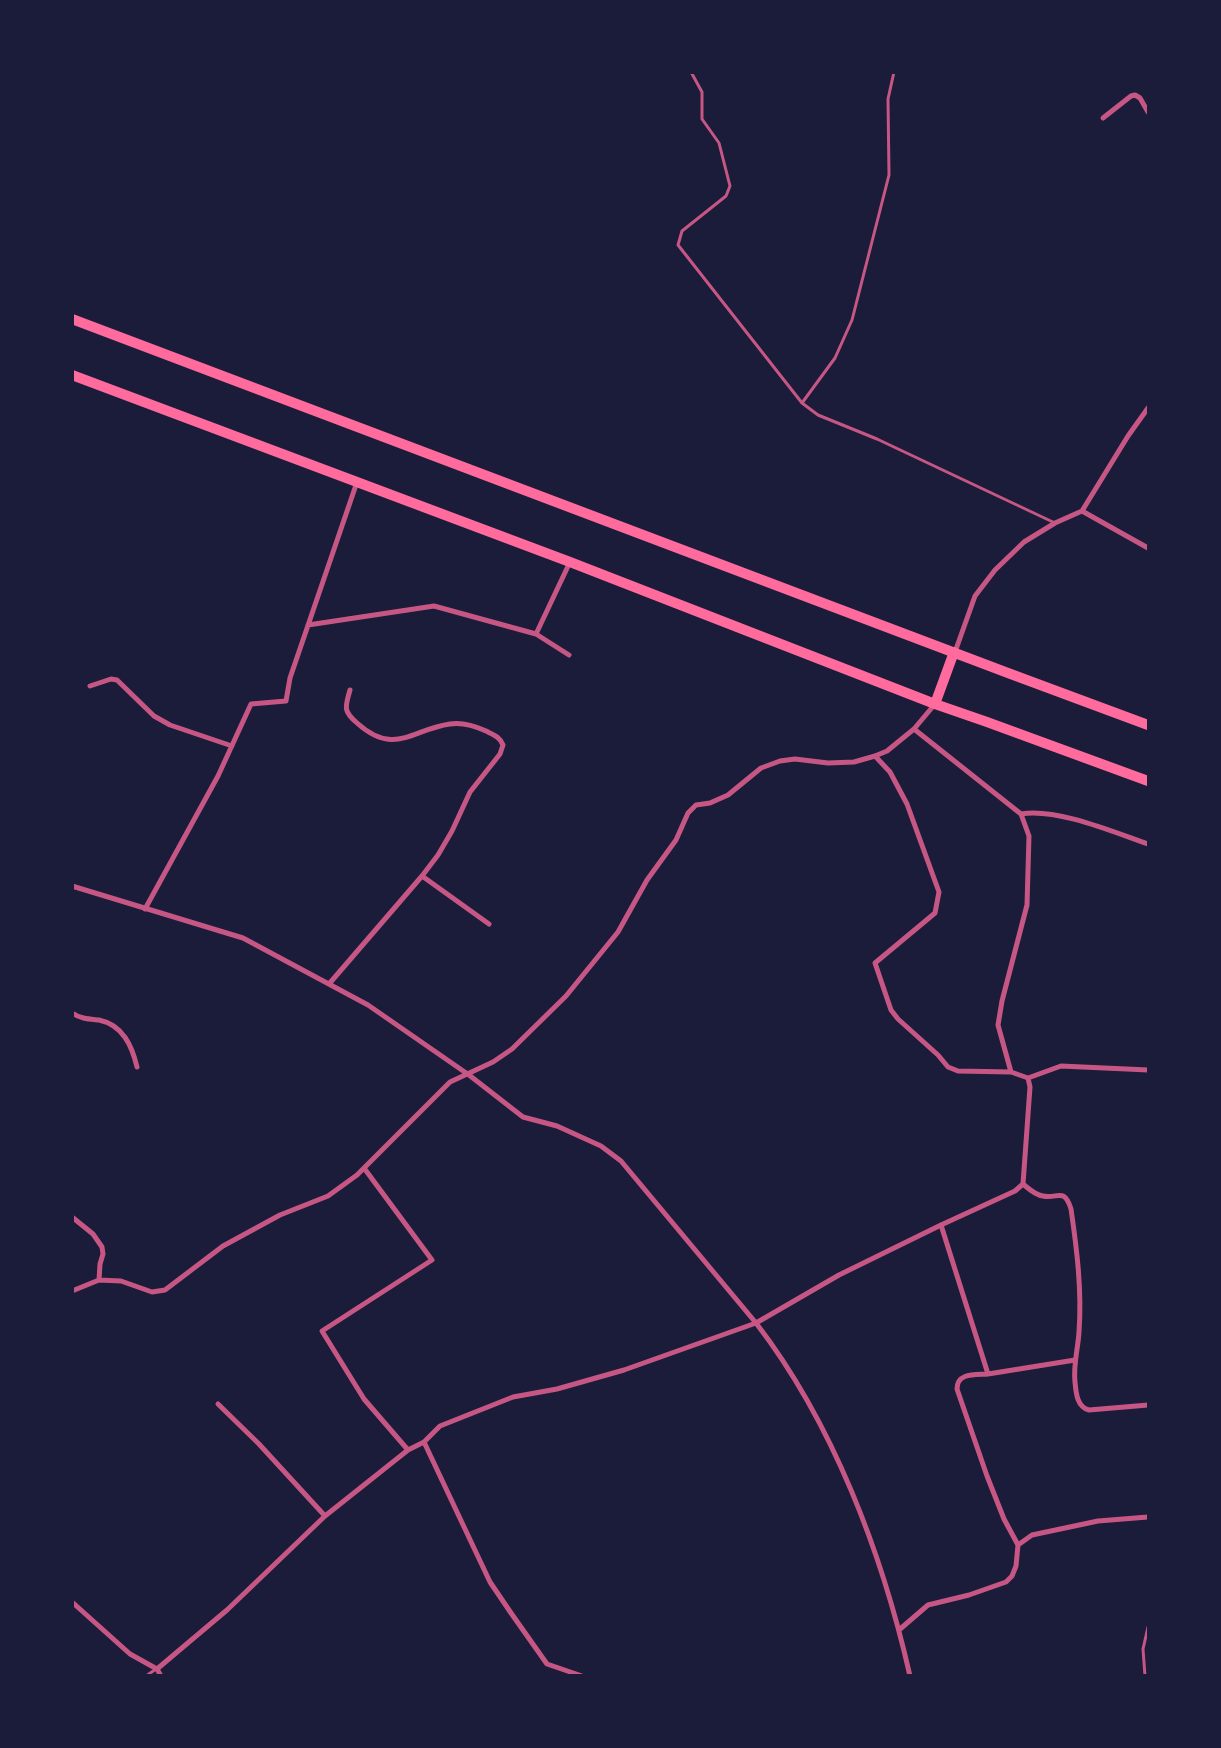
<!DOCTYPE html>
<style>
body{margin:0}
#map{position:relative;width:1221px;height:1748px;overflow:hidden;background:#1b1b3a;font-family:Inter,sans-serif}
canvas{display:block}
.frame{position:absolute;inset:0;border:74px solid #1b1b3a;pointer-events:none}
</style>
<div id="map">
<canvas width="1221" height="1748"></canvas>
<div class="frame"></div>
</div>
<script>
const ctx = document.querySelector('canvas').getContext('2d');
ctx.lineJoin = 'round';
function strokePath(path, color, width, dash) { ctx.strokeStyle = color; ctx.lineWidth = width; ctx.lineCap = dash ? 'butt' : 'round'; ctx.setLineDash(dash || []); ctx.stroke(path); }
const service = new Path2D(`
 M691 72 702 92V119L719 143 730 186 726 196 682 231 678 245 802 403 818 415 877 439 1055 523
 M802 403 835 358 852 320 889 175 888 99 894 72
 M146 1676 156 1669
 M1145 1676 1143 1649 1148 1627`);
const minor = new Path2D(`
 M1103 118 1131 96 1135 95 1140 98 1148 112
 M1082 511 1148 548
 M308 625 434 606 536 634 570 562
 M536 634 569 655
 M955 652 975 596 995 570 1024 542 1055 523 1082 511 1128 436 1148 408
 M90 686 111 679 117 680 154 716 170 725 232 746
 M914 729 1021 814C1057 808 1113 832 1148 844
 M875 756 890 772 907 804 939 892 935 913 875 963 891 1010 898 1019 938 1055 948 1067 958 1071 1011 1072 1028 1078
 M422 876 489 924
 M72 886 243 938 368 1005 469 1075 523 1117 557 1126 601 1146 621 1161 756 1323C833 1423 882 1553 910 1676
 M145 909 218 776 251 704 286 701 290 678 357 482
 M329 984 422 876 438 855 452 831 470 792 500 754 503 745C500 737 494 735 486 731 475 726 463 722 450 724 412 729 395 757 357 723 343 711 345 707 350 690
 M72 1013C81 1019 89 1019 99 1020 123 1025 132 1046 137 1067
 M1011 1072 998 1025 1002 1001 1027 905 1029 836 1021 814
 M364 1168 432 1260 322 1331 364 1399 408 1450
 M1023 1184C1029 1189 1035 1195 1043 1196 1058 1199 1064 1187 1071 1209 1077 1250 1082 1291 1079 1332 1078 1349 1073 1365 1075 1382 1076 1393 1077 1407 1089 1410L1148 1405
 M72 1217 93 1234 102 1247 103 1254 100 1264 99 1280
 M941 1225 988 1374 1075 1360
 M72 1291 99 1280 121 1281 152 1292 165 1290 223 1246 280 1215 328 1196 357 1175 450 1082 493 1062 512 1049 566 996 618 932 647 880 676 840 688 813 696 805 710 803 728 795 761 768 780 761 795 759 828 763 854 762 875 756 887 751 914 729 935 704
 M218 1404 259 1444 325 1516
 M424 1442 490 1582 511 1613 547 1664 582 1676
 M1018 1545 1032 1535 1098 1521 1148 1517
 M72 1602 130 1654 157 1669 227 1610 325 1516 408 1450 424 1442 440 1426 513 1397 557 1389 624 1370 756 1323 839 1275 941 1225 1015 1191 1023 1184 1030 1087 1028 1078 1061 1066 1148 1070
 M899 1630 928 1605 969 1595 1006 1582 1012 1576 1016 1566 1018 1545 1004 1519 987 1476 957 1389C957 1372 976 1375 988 1374
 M157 1669 161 1676`);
const primary = new Path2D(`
 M72 319 1008 673 1148 725
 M72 375 570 562 935 704 987 722 1148 781
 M935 704 954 652`);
strokePath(service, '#c65784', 3);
strokePath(minor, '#c65784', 5);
strokePath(primary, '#ff6b9d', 10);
</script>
